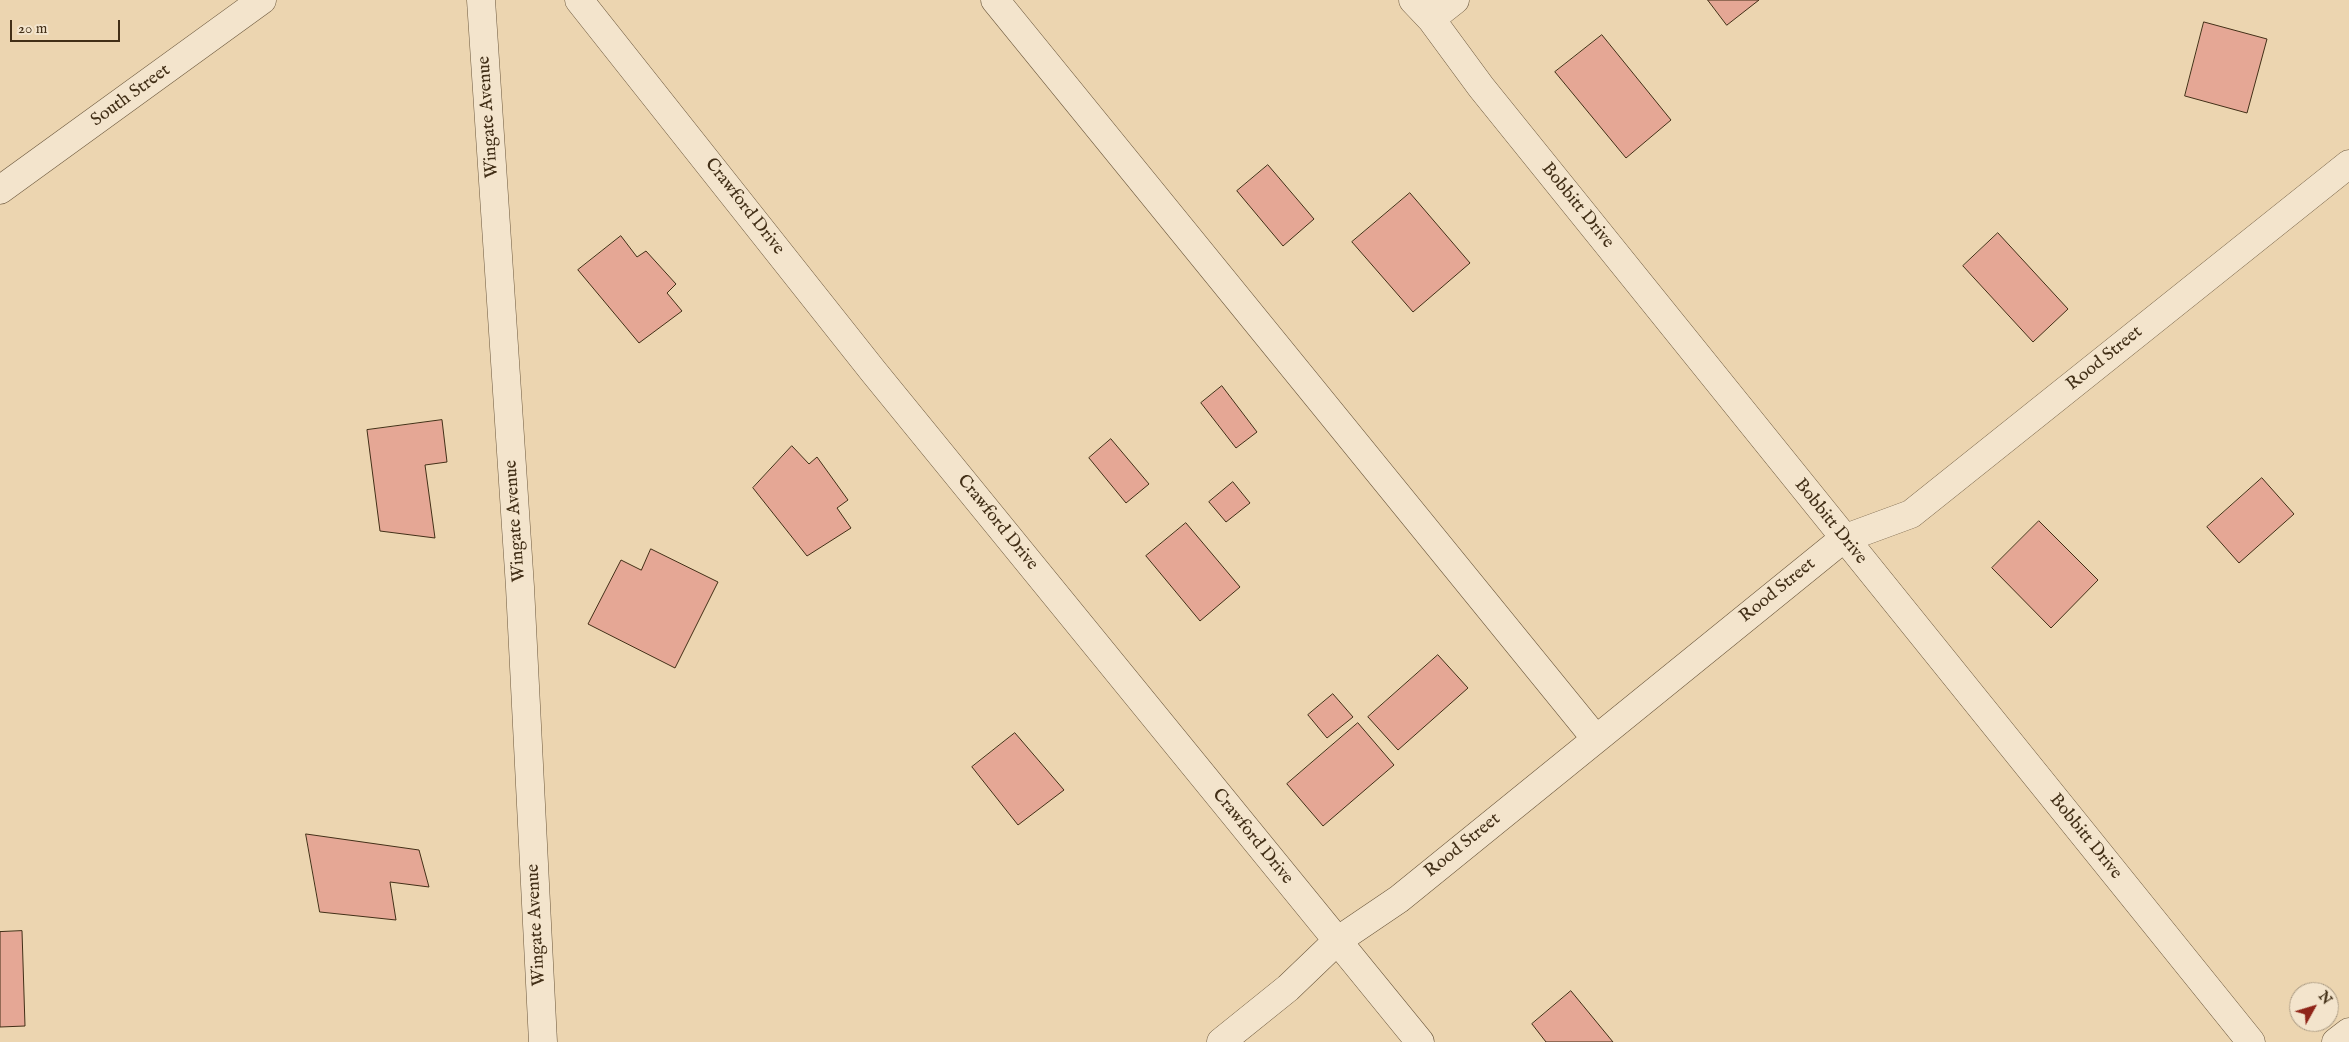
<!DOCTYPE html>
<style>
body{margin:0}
#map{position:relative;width:2349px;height:1042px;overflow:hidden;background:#ecd5b0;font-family:"IM FELL English",serif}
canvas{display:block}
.north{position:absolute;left:2289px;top:982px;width:50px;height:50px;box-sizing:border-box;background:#f3e4cc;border:1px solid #ac9c84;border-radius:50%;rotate:51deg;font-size:14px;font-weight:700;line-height:20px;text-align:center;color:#422f17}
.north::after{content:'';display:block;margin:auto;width:18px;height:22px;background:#8f2418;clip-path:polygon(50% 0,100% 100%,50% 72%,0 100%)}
.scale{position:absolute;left:10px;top:20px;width:110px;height:22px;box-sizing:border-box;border:2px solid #422f17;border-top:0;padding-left:6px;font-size:15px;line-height:18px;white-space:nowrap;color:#422f17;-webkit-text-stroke:4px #f3e4cc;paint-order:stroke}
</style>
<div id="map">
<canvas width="2349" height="1042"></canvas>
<div class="north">N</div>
<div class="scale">20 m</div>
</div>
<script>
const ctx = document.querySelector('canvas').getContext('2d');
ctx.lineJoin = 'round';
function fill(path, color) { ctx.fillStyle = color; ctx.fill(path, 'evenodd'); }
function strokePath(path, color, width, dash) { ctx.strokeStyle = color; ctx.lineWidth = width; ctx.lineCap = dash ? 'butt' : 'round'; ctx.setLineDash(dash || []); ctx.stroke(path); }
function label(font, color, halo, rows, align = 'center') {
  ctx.font = font + ' "IM FELL English",serif'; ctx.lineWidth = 4.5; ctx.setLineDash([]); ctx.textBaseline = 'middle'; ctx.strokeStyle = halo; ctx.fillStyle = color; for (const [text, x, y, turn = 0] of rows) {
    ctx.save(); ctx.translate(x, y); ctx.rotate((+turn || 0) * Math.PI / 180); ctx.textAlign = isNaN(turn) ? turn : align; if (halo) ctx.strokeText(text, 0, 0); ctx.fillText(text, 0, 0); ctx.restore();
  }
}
const building = new Path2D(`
 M1708 0H1759L1727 25Z
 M2204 22 2267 39 2247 113 2185 96Z
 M1602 35 1671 120 1626 158 1555 72Z
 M1268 165 1314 219 1283 246 1237 191Z
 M1410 193 1470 263 1413 312 1352 242Z
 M1998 233 2068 309 2033 342 1963 266Z
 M621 236 637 257 646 251 676 284 667 293 682 311 639 343 578 270Z
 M1222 386 1257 432 1236 448 1201 403Z
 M442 420 447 462 425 465 435 538 380 531 367 430Z
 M1111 439 1149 484 1126 503 1089 458Z
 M792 446 809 464 817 457 848 500 837 508 851 528 807 556 753 488Z
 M2262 478 2294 514 2239 563 2207 527Z
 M1233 482 1250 503 1226 522 1209 502Z
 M2039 521 2098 580 2051 628 1992 568Z
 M1186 523 1240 587 1200 621 1146 556Z
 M651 549 718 582 675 668 588 624 621 560 641 570Z
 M1438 655 1468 688 1398 750 1368 717Z
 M1333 694 1353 717 1327 738 1308 715Z
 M1358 723 1394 765 1323 826 1287 784Z
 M1015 733 1064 790 1018 825 972 767Z
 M306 834 419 850 429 887 390 882 396 920 320 912Z
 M22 931 25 1026 0 1027V932Z
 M1571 991 1613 1042H1546L1532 1024Z`);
const minor = new Path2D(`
 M481 0 520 587 543 1042
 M579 0 873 371 1420 1042
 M995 0 1596 739
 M1413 0 1431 19 1481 87 2251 1042
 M1431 19 1455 0
 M0 190 262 0
 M1221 1042 1288 988 1337 941 1399 899 1843 539 1911 514 2349 164
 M2336 1042 2349 1032`);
const streetNames = [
 ["South Street",131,96,-36],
 ["Wingate Avenue",489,117,-94],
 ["Bobbitt Drive",1577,206,51],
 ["Crawford Drive",744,207,52],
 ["Rood Street",2105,359,-39],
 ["Wingate Avenue",516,521,-94],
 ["Bobbitt Drive",1830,522,51],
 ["Crawford Drive",997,523,51],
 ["Rood Street",1778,591,-39],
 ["Crawford Drive",1252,837,51],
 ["Bobbitt Drive",2085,837,51],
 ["Rood Street",1463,846,-39],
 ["Wingate Avenue",537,925,-93]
];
fill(building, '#e5a795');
strokePath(building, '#422f17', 1);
strokePath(minor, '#6c583d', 29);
strokePath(minor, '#f3e4cc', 28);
label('18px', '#422f17', '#f3e4cc', streetNames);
</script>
